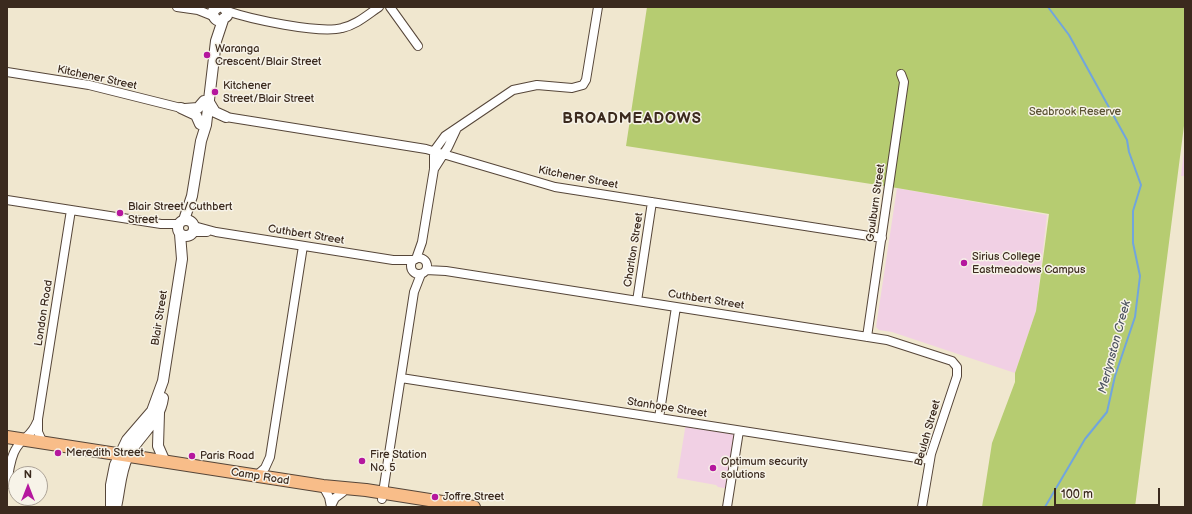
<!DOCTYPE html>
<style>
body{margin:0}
#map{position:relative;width:1192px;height:514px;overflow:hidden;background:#f0e7cf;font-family:"Balsamiq Sans",sans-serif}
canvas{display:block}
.frame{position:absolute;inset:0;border:8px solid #3b2a1e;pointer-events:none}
.north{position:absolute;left:8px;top:466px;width:40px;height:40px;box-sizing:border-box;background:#f7f3e8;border:1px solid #aca397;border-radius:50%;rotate:0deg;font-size:11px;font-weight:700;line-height:16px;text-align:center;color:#3b2a1e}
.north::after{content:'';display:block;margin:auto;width:14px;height:18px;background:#b5179e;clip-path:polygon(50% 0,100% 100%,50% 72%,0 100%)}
.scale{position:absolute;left:1054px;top:488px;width:106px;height:18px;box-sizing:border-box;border:2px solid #3b2a1e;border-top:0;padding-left:5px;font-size:12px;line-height:14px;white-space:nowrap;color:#3b2a1e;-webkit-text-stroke:3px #f7f3e8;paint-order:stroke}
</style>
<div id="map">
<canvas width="1192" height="514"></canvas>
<div class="frame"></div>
<div class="north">N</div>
<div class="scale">100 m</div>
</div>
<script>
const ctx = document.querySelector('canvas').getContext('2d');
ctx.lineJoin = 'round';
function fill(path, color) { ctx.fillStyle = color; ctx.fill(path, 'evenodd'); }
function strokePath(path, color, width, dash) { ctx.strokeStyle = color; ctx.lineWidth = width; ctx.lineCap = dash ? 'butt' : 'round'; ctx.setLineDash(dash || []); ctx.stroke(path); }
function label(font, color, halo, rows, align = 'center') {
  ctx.font = font + ' "Balsamiq Sans",sans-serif'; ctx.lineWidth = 3; ctx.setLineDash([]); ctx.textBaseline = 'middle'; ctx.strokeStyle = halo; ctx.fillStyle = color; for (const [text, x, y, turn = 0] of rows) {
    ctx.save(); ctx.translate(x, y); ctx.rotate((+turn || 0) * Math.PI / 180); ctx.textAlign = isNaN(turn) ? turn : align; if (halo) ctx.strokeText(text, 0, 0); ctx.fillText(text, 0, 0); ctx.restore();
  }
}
const built = new Path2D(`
 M1185 143V176H1181Z
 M897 188 1047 215 1036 311 1015 373 892 332 879 330 876 327Z
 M686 423 739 431 730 489 718 487 716 485 677 478Z`);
const green = new Path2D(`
 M647 7H1185V118L1135 507H982L992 443 1015 382V373L1036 311 1049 214 897 188 626 146Z`);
const stream = new Path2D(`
 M1045 507 1085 439 1107 412 1115 376 1135 317 1140 276 1133 243V211L1141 185 1129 152 1127 140 1069 35 1048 7`);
const minor = new Path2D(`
 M177 7 198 10 213 16
 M390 7 418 46
 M227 11C250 19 319 34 342 28 356 25 367 15 379 7
 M7 72 89 85 181 108
 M226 117 426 149 555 187 882 238
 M434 169 448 147 456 130
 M7 200 161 224H179
 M194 226 216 232 393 260H413
 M193 232H207
 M411 266a8 8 0 1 1 16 0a8 8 0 1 1-16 0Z
 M416 259 422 242 434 169V151L445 136 513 90 537 85 572 88 583 85 586 80 598 7
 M426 270 446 271 887 340 952 361 957 367V376L931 454 922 507
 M637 301 652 202
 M867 337 904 82 901 74
 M401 378 930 460
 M659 418 676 307
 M43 443 38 432V419L71 210
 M256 476 265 468 270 457 303 246
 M7 484C9 472 10 457 17 447 24 436 31 437 37 422
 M323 486 329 497 331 507
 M382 499 414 292 421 274
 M331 506 335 498 343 492
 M727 507 739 431`);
const tertiary = new Path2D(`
 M218 7 213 11C213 17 215 20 220 21L227 16V11L223 7
 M209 102 215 112 226 117
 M181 108 196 115 200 124
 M185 109 198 108 204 101
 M178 228a8 8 0 1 1 16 0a8 8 0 1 1-16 0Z
 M184 220 192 196 201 141 206 125 216 41 223 20
 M159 413 158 446 165 462
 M111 507V485L115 465 127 440 152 411 163 381 182 259 180 234
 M116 507C120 490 120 472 128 456 139 435 160 422 163 398`);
const primary = new Path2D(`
 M7 437 323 486 366 490 474 507`);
const markers = [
 [207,55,4,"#b5179e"],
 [215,92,4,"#b5179e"],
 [120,213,4,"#b5179e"],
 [964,263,4,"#b5179e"],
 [58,453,4,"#b5179e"],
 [192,456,4,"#b5179e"],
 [362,461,4,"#b5179e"],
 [713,468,4,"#b5179e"],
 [435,497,4,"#b5179e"]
];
const poiNames = [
 ["Waranga",215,49],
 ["Crescent/Blair Street",215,62],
 ["Kitchener",223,86],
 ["Street/Blair Street",223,99],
 ["Blair Street/Cuthbert",128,207],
 ["Street",128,220],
 ["Sirius College",972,257],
 ["Eastmeadows Campus",972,270],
 ["Meredith Street",66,453],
 ["Fire Station",370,455],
 ["No. 5",370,468],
 ["Paris Road",200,456],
 ["Optimum security",721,462],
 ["solutions",721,475],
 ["Joffre Street",443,497]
];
const streetNames = [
 ["Kitchener Street",97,78,12],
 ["Kitchener Street",578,178,11],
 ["Goulburn Street",876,203,-82],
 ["Cuthbert Street",306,235,9],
 ["Charlton Street",634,250,-81],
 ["Cuthbert Street",706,300,9],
 ["London Road",44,313,-81],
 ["Blair Street",160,318,-81],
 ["Stanhope Street",667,408,9],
 ["Beulah Street",928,433,-74],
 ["Camp Road",260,477,9]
];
const parkNames = [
 ["Seabrook Reserve",1075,112]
];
const waterNames = [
 ["Merlynston Creek",1115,347,-75]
];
const districtNames = [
 ["BROADMEADOWS",632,119]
];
fill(built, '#f1d0e4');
fill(green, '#b6cc71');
strokePath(stream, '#71a5dd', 2);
strokePath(minor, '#564639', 10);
strokePath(tertiary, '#564639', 12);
strokePath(primary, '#564639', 14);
strokePath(minor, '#fff', 8);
strokePath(tertiary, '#fff', 10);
strokePath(primary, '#f8bd89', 12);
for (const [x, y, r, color] of markers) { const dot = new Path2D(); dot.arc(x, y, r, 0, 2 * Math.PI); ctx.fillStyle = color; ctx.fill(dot); strokePath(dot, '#f7f3e8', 1.5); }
label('11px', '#3b2a1e', '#f7f3e8', poiNames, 'left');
label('11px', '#3b2a1e', '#f7f3e8', streetNames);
label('11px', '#5a5233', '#f7f3e8', parkNames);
label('italic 12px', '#4e5561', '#f7f3e8', waterNames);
ctx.letterSpacing = '1px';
label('bold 15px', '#3b2a1e', '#f7f3e8', districtNames);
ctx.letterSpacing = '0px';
</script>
